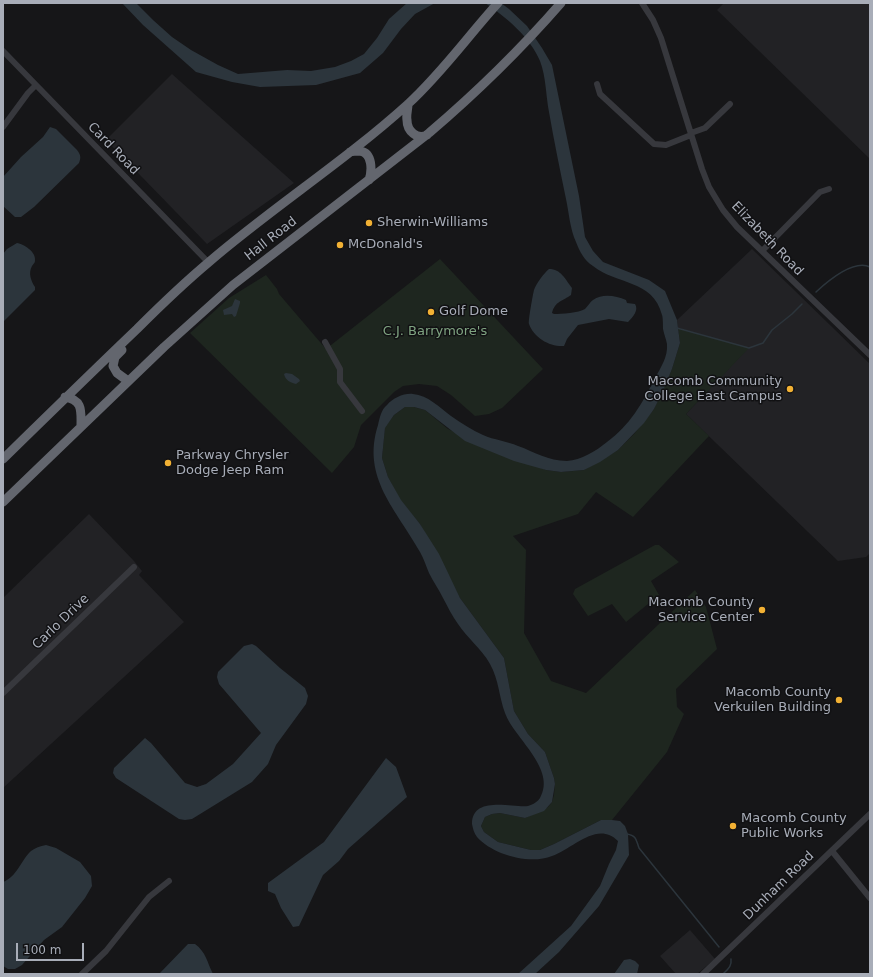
<!DOCTYPE html>
<style>
body{margin:0}
#map{position:relative;width:873px;height:977px;overflow:hidden;background:#161618;font-family:"DejaVu Sans",sans-serif}
canvas{display:block}
.frame{position:absolute;inset:0;border:4px solid #a8adb8;pointer-events:none}
.scale{position:absolute;left:16px;top:943px;width:68px;height:18px;box-sizing:border-box;border:2px solid #a8adb8;border-top:0;padding-left:5px;font-size:12px;line-height:14px;white-space:nowrap;color:#a8adb8;-webkit-text-stroke:3px #111113;paint-order:stroke}
</style>
<div id="map">
<canvas width="873" height="977"></canvas>
<div class="frame"></div>
<div class="scale">100 m</div>
</div>
<script>
const ctx = document.querySelector('canvas').getContext('2d');
ctx.lineJoin = 'round';
function fill(path, color) { ctx.fillStyle = color; ctx.fill(path, 'evenodd'); }
function strokePath(path, color, width, dash) { ctx.strokeStyle = color; ctx.lineWidth = width; ctx.lineCap = dash ? 'butt' : 'round'; ctx.setLineDash(dash || []); ctx.stroke(path); }
function label(font, color, halo, rows, align = 'center') {
  ctx.font = font + ' "DejaVu Sans",sans-serif'; ctx.lineWidth = 3; ctx.setLineDash([]); ctx.textBaseline = 'middle'; ctx.strokeStyle = halo; ctx.fillStyle = color; for (const [text, x, y, turn = 0] of rows) {
    ctx.save(); ctx.translate(x, y); ctx.rotate((+turn || 0) * Math.PI / 180); ctx.textAlign = isNaN(turn) ? turn : align; if (halo) ctx.strokeText(text, 0, 0); ctx.fillText(text, 0, 0); ctx.restore();
  }
}
const built = new Path2D(`
 M724 3H870V159L717 10Z
 M172 74 294 183 207 244 106 140Z
 M752 249 870 364V553L866 557 838 561 686 414 748 348 678 328 677 320Z
 M89 514 134 561 142 571 139 575 184 622 3 788V598Z
 M690 930 715 959 697 974H676L660 956Z`);
const green = new Path2D(`
 M440 259 543 369 502 408 489 414 475 416 451 395 437 386 419 384 403 386 394 392 361 425 354 447 332 473 190 333 229 298 266 275 277 289 279 294 326 349Z
 M678 328 749 348 686 414 709 436 633 517 596 492 578 514 513 536 526 550 524 633 551 681 586 693 695 590 706 607 717 649 676 689 677 707 684 714 667 752 612 820H601L554 844 540 850H531L498 842 484 832 481 826 485 817 492 814 500 813 525 818 548 807 552 802 554 795 555 784 554 778 545 752 528 734 514 711 504 658 460 598 420 524 400 500 388 477 382 458 385 427 394 415 405 407H414L425 410 448 429 546 470 561 472 584 470 618 450 634 434 654 409 672 369 680 343Z
 M655 545H659L679 562 651 581 659 595 626 622 612 604 588 616 573 594 575 589Z`);
const water = new Path2D(`
 M122 3H136L153 20 172 37 191 50 218 65 238 74 287 70 311 71 335 67 351 61 364 54 377 38 389 19 407 3H435L415 14 401 29 383 53 360 73 316 85 260 87 232 82 196 72 143 25Z
 M485 3H501L509 9 527 26 542 48 552 65 579 196 585 237 593 251 603 262 649 280 665 291 677 320 680 343 672 369 662 393 654 409 644 423 618 450 600 462 584 470 561 472 546 470 514 461 465 441 425 410 414 407H405L394 415 385 428 382 458 388 477 401 500 420 524 439 554 460 598 504 658 514 711 528 734 545 752 554 778 555 784 552 802 544 811 525 818 500 813 492 814 485 817 481 826 484 832 498 842 531 850H540L554 844 601 820H612L620 821 625 826 628 834 629 855 599 906 559 952 535 974H518L571 926 600 886 609 864 616 850 618 841C597 820 573 849 552 856 530 865 493 855 477 837 474 833 473 829 472 824 472 795 513 808 528 806 534 804 537 802 540 798 557 769 514 738 505 713 499 697 499 680 490 664 482 649 467 638 458 624 452 616 448 607 443 598 439 590 433 581 429 573 426 566 424 559 420 552 397 510 361 478 378 425 380 417 381 410 387 405 393 398 404 393 413 394 428 395 440 408 451 416 461 423 472 430 483 435 494 440 507 441 518 446 535 452 548 461 567 461 581 460 596 451 607 442 630 425 642 404 655 378 661 367 668 357 667 344 666 339 664 334 663 329 663 327 663 317 662 315 653 279 616 285 593 266 584 260 580 252 576 242 570 229 569 213 566 199 560 170 554 141 549 112 546 97 546 76 540 61 530 37 507 18 485 3Z
 M50 127 56 129 77 150C81 155 81 158 79 163L34 207 21 217H15L3 206V177L21 157 43 137Z
 M17 243C24 244 36 252 35 260 35 263 34 263 32 266 28 273 31 281 35 287V290L3 322V254L7 249Z
 M549 269C561 269 565 279 572 288L571 295C563 301 555 301 552 313L554 314C561 314 579 313 585 309 588 306 590 302 593 300 603 293 616 296 626 300L627 303 635 304C639 310 633 317 628 322L609 319 578 325 567 339 564 346C550 347 534 338 529 324 528 321 533 294 534 290 536 284 544 273 549 269Z
 M235 299 240 301V303L236 316 234 317 232 314 224 315 223 310 232 306Z
 M286 373 292 374 299 379 300 381 296 384C291 383 285 380 284 374Z
 M252 644 256 646 280 668 305 688 308 696 306 704 276 745 268 764 252 782 192 819 185 820 179 819 116 778 113 773 114 768 145 738 151 743 185 783 197 787 206 784 233 764 261 733 219 684 217 677 218 672 244 646Z
 M386 758 396 767 407 797 348 849 339 861 323 875 299 926 293 927 281 908 275 894 268 891V883L324 842Z
 M46 845 56 848 80 862 91 876 92 886 85 898 62 927 44 940 22 965 15 969H8L3 966V882C17 877 21 860 31 851 35 848 40 846 46 845Z
 M188 944H195C206 952 207 962 213 974H159Z
 M630 959 635 961 639 965 637 974H614L624 960Z`);
const stream = new Path2D(`
 M816 292C828 281 853 259 870 267
 M677 328 749 348 763 343 772 330 792 314 802 304
 M627 834C637 836 636 840 639 848L719 947
 M723 974C728 969 732 966 731 959`);
const minor = new Path2D(`
 M642 3 653 20 661 38 702 169 709 187 723 210 737 227 870 355
 M3 51 208 262
 M597 84 600 94 654 144 666 145 691 135
 M3 127 28 93 36 85
 M691 133 705 128 730 104
 M762 251 820 192 829 189
 M325 342 340 369V382L362 411
 M3 693 134 567
 M832 851 870 898
 M82 974 106 951 149 897 169 881
 M703 974 870 814`);
const highway = new Path2D(`
 M408 104C408 109 406 115 407 120 407 131 417 140 427 135
 M350 152C353 151 357 151 360 151 373 153 372 171 369 180
 M122 350 115 357 113 366 117 373 128 381
 M65 397C83 400 81 411 81 426
 M3 459C48 415 92 372 137 329 160 306 184 283 209 262 273 207 345 161 408 104 441 74 468 36 498 3
 M3 502 164 347 233 285 429 133C476 93 520 50 561 3`);
const markers = [
 [369,223,4,"#f2b134"],
 [340,245,4,"#f2b134"],
 [431,312,4,"#f2b134"],
 [790,389,4,"#f2b134"],
 [168,463,4,"#f2b134"],
 [762,610,4,"#f2b134"],
 [839,700,4,"#f2b134"],
 [733,826,4,"#f2b134"]
];
const streetNames = [
 ["Card Road",113,149,46],
 ["Hall Road",271,239,-38],
 ["Elizabeth Road",767,239,46],
 ["Carlo Drive",61,622,-44],
 ["Dunham Road",779,886,-44]
];
const poiNames = [
 ["Sherwin-Williams",377,223],
 ["McDonald's",348,245],
 ["Golf Dome",439,312],
 ["Macomb Community",782,382,"right"],
 ["College East Campus",782,397,"right"],
 ["Parkway Chrysler",176,456],
 ["Dodge Jeep Ram",176,471],
 ["Macomb County",754,603,"right"],
 ["Service Center",754,618,"right"],
 ["Macomb County",831,693,"right"],
 ["Verkuilen Building",831,708,"right"],
 ["Macomb County",741,819],
 ["Public Works",741,834]
];
const parkNames = [
 ["C.J. Barrymore's",435,332]
];
fill(built, '#222225');
fill(green, '#1e261f');
fill(water, '#2c353c');
strokePath(stream, '#2c353c', 1.5);
strokePath(minor, '#37383d', 6);
strokePath(highway, '#63666e', 9);
for (const [x, y, r, color] of markers) { const dot = new Path2D(); dot.arc(x, y, r, 0, 2 * Math.PI); ctx.fillStyle = color; ctx.fill(dot); strokePath(dot, '#111113', 1.5); }
label('13px', '#a8adb8', '#111113', streetNames);
label('13px', '#a8adb8', '#111113', poiNames, 'left');
label('13px', '#7fa381', '#111113', parkNames);
</script>
